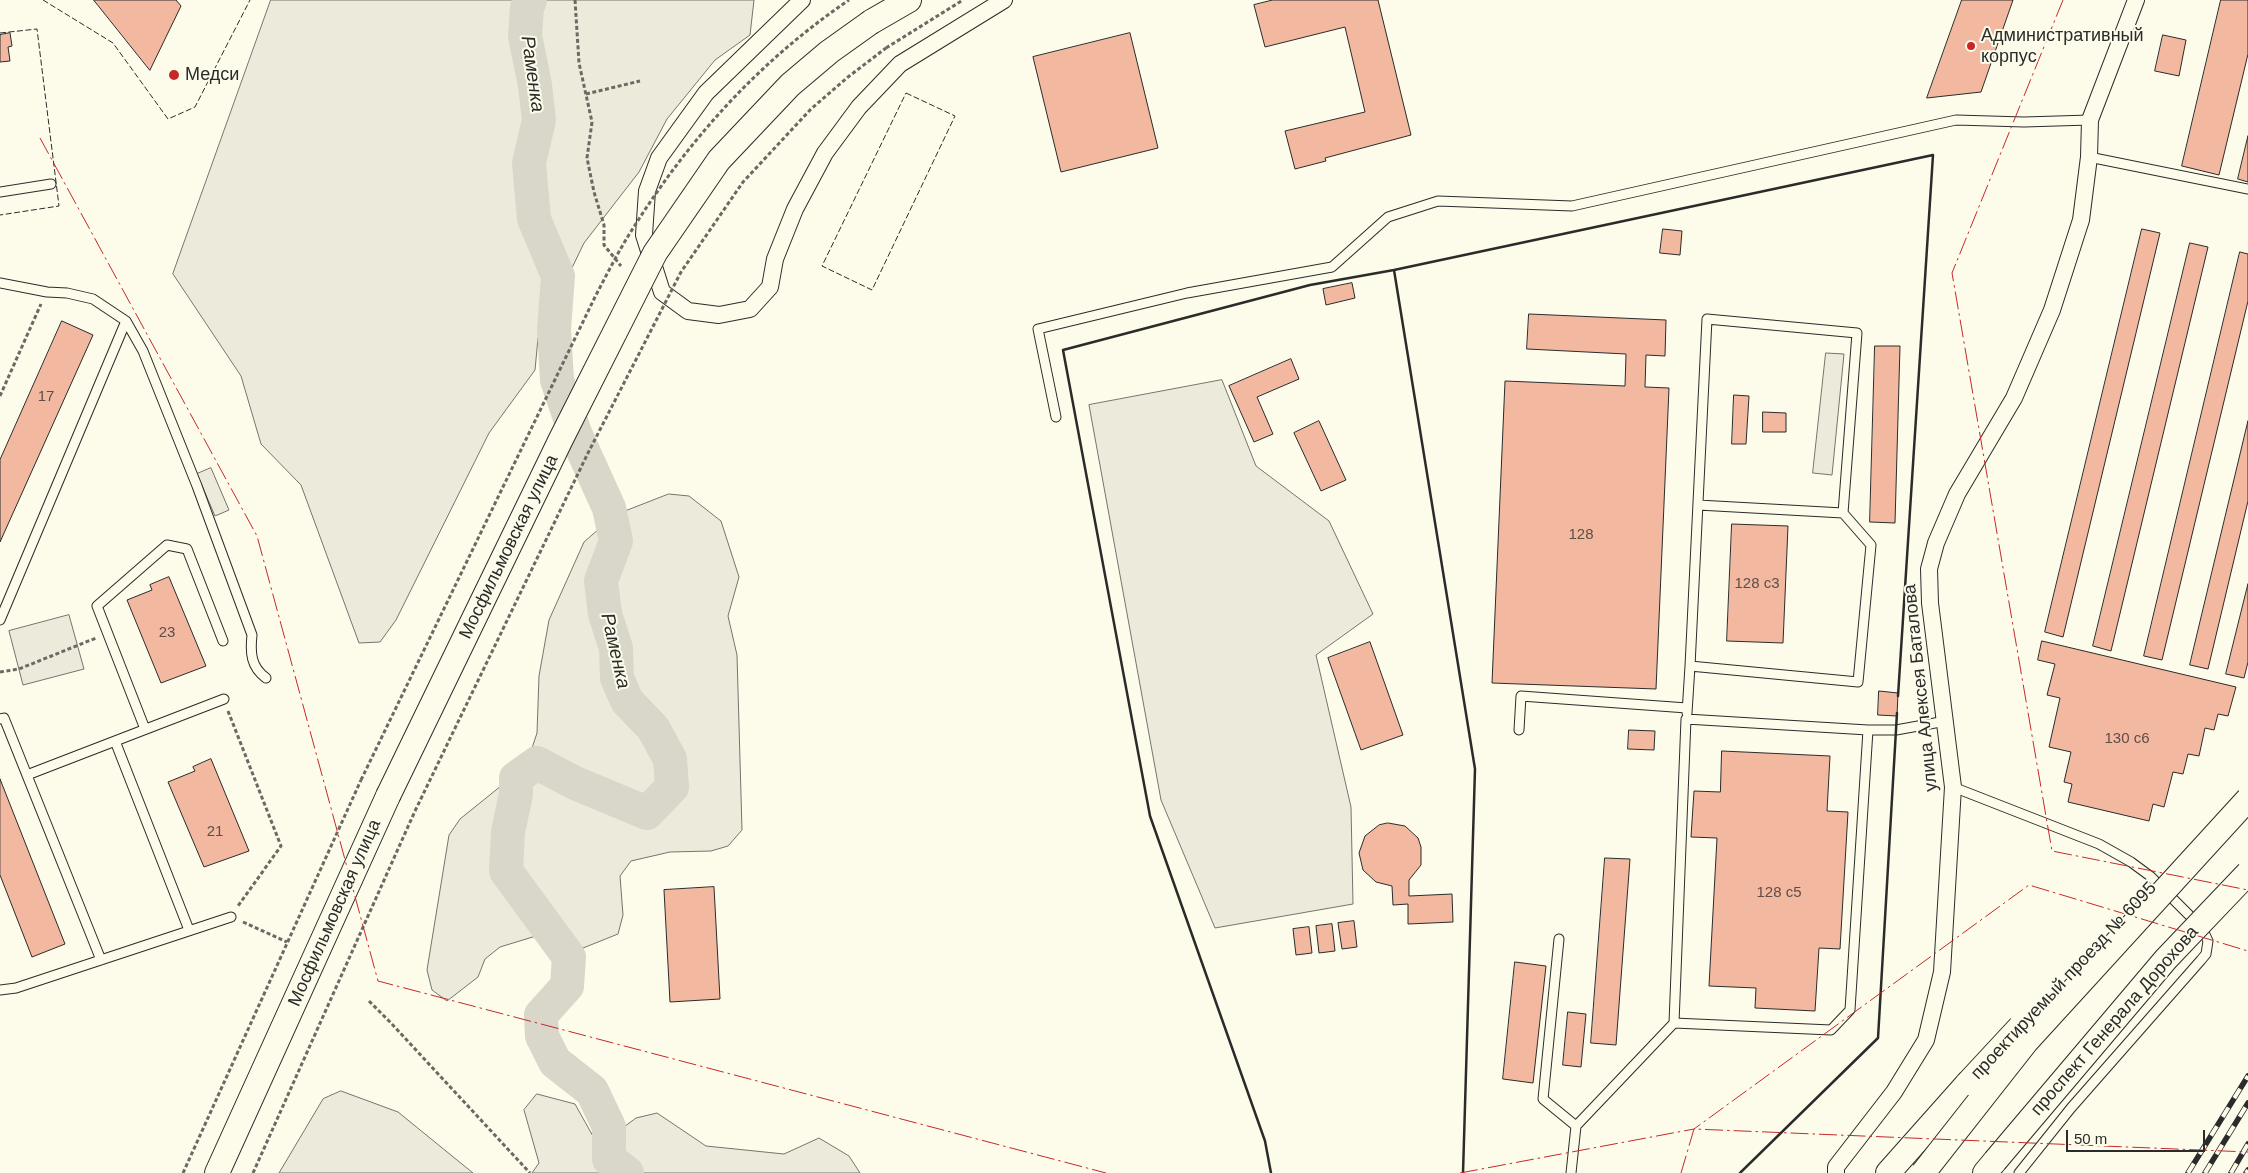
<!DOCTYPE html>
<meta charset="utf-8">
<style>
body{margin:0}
#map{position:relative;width:2248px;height:1173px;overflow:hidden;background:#fdfbea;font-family:Helvetica,sans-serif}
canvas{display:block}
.scale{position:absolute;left:2066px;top:1130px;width:139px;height:22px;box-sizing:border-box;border:2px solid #2b2b2b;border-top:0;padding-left:6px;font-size:15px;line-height:18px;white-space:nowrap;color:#2b2b2b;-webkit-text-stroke:4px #fdfbea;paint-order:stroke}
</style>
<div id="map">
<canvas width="2248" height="1173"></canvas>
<div class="scale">50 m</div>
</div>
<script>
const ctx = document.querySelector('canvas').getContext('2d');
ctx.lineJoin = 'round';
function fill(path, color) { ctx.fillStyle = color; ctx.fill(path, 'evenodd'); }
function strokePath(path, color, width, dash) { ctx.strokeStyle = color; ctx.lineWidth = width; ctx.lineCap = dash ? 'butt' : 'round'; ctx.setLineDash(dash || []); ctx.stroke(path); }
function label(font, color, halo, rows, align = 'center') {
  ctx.font = font + ' Helvetica,sans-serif'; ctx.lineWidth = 4; ctx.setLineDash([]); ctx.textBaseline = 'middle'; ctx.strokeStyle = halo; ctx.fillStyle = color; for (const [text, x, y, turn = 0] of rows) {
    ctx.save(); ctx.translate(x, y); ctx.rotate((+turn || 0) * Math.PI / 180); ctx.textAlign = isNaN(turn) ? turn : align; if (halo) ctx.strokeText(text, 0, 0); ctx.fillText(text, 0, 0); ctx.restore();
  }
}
const green = new Path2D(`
 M271 0H754L750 35 715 60 667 119 639 172 584 243 538 338 535 370 489 433 396 620 380 642 359 643 301 485 261 444 241 376 173 274Z
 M1826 353 1844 354 1832 475 1813 473Z
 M1222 380 1256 466 1329 521 1373 614 1316 655 1351 807 1353 904 1215 928 1161 800 1089 405Z
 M669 494 689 496 721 521 739 577 728 616 737 655 742 830 728 846 711 851 670 852 631 861 620 876 623 915 618 934 583 948 549 932 500 947 485 959 478 977 447 1001 432 990 427 970 449 835 460 819 522 769 531 751 537 733 539 676 549 620 584 542 615 515Z
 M69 615 84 669 23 685 9 631Z
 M341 1091 398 1112 473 1173H279L323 1099Z
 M537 1094 575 1104 594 1138 613 1135 636 1118 657 1113 706 1146 784 1154 819 1138 849 1156 860 1173H532L539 1163 524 1110Z`);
const parking = new Path2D(`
 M211 468 229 510 215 516 197 474Z`);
const river = new Path2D(`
 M530 0 527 8 525 36 535 85 539 120 529 163 534 219 558 276 554 329 557 380 575 433 609 508 616 541 601 581 605 614 616 648 617 678 627 701 653 728 670 759 672 787 647 813 575 783 537 763 516 778V794L508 832 506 871 569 957 567 986 541 1015 542 1036 555 1062 592 1091 609 1127V1159L627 1173`);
const building = new Path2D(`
 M94 0H176L181 6 150 70Z
 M1273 0H1378L1411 135 1325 158 1326 161 1295 169 1285 131 1365 112 1345 27 1265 47 1254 5Z
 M1962 0H2013L1981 92 1927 98Z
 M2221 0H2248V54L2219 175 2182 166Z
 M10 33 12 46 8 47 10 61 0 62V35Z
 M1130 33 1158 148 1061 172 1033 57Z
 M2163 35 2186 40 2179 76 2155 71Z
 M2248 136V182L2238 179Z
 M1663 229 1682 231 1680 255 1660 253Z
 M2142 229 2160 233 2063 637 2045 632Z
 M2190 243 2208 247 2111 651 2093 646Z
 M2240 252 2248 254V301L2162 660 2144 656Z
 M1352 283 1355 298 1326 305 1323 289Z
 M1529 314 1666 320 1665 356 1646 355 1645 387 1669 388 1656 689 1492 683 1505 381 1625 386 1626 354 1527 349Z
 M62 321 93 335 0 542V460Z
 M1875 346H1900L1895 523 1870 522Z
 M1291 359 1299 379 1257 397 1273 434 1254 442 1229 386Z
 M1734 395 1749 396 1746 444H1732Z
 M1763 412 1786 413V432H1763Z
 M1319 421 1346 480 1321 491 1294 433Z
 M2248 421V501L2208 669 2190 665Z
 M1732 524 1788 526 1783 643 1727 641Z
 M169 577 206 666 161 683 127 600 152 590 150 585Z
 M2248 584V662L2244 678 2226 674Z
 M2042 641 2236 687 2228 716 2218 714 2214 730 2205 728 2199 756 2188 754 2183 774 2173 772 2164 807 2153 804 2149 821 2068 802 2072 784 2064 782 2071 752 2049 747 2060 698 2047 695 2055 664 2038 660Z
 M1370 642 1403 735 1361 750 1328 658Z
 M1879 691 1898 693 1897 716 1878 715Z
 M1629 730 1655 731 1654 750 1628 749Z
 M1722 751 1830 756 1827 811 1848 812 1840 949 1819 948 1815 1011 1755 1008 1756 988 1709 986 1717 838 1691 837 1694 791 1720 792Z
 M211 759 249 851 204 867 168 782 195 771 193 767Z
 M0 779 65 944 32 957 0 875Z
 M1388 823 1405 826 1418 838 1421 847V865L1409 880V896L1452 894 1453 922 1408 924V904L1393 905 1392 886 1376 882 1363 870 1359 853 1365 836 1379 825Z
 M1605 858 1630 859 1616 1045 1591 1043Z
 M714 887 720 999 670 1002 664 890Z
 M1354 921 1357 947 1342 949 1338 923Z
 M1332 924 1335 951 1319 953 1316 926Z
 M1309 927 1312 953 1296 955 1293 929Z
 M1515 962 1546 966 1533 1083 1503 1079Z
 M1568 1012 1586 1014 1581 1067 1563 1065Z`);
const path = new Path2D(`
 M575 0 579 63 592 122 587 158 594 192 604 225V245L621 266
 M886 48 963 0
 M586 94 640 81
 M0 396 41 304
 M0 672 19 669 96 638
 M228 711 281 846 238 906
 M243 922 287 942
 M369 1001 390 1022 530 1173
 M183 1173 361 780
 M253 1173 415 811`);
const lane = new Path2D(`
 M2089 157 2248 189
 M0 192 51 184
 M0 283 47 292 67 293 93 299 126 321 143 351 197 486 252 635C250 653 251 667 266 678
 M1056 417 1038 329 1187 293 1332 267 1388 217 1438 201 1572 206 1956 120 2024 122 2090 120
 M1698 505 1843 513 1871 545 1858 682 1690 666 1707 319 1857 333 1843 513
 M0 620 126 321
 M1687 713 1690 666
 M0 719 4 718 101 960
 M145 729 97 606 167 545 187 549 223 641
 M1519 730 1521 696 1687 708
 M115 741 189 930
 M27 775 224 699
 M1953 787 2099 844 2131 862 2150 876 2202 928 2208 941 2206 954 2201 960 2071 1108 2019 1173
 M1559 939 1543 1099 1576 1126
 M0 990 16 988 231 917
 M1674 1023 1686 719 1868 730H1896L1946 721
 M1571 1173 1576 1126 1674 1023 1831 1030 1850 1010 1868 730`);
const street = new Path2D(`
 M802 0 706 93 659 158 647 191 644 235 662 292 688 311 719 315 750 309 770 287 775 259 795 209 825 153 859 107 900 64 1004 0
 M1836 1173V1167L1894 1092 1926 1040 1942 972 1953 787 1930 603 1929 569 1936 543 1957 494 2014 398 2052 310 2081 220 2089 157 2090 120 2136 0`);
const secondary = new Path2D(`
 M871 22 909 0
 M217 1173 388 796
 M1888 1173 1968 1083
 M1985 1173 1995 1161`);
const rail = new Path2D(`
 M2188 1173 2248 1076
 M2205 1173 2248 1103
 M2231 1173 2248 1144
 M2246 1173 2248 1170`);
const pathBridge = new Path2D(`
 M361 780 595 297C606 276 617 254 630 233 688 140 758 62 849 0
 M415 811 588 453 681 272 743 182 811 109 848 77 886 48`);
const secondaryBridge = new Path2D(`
 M388 796 561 439 655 253 719 160 790 85 829 52 871 22
 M1968 1083 2020 1027
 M1995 1161 2166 959 2248 873
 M1923 1173 2026 1042 2248 799`);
const fence = new Path2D(`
 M43 0 113 43 168 119 195 107 250 0
 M0 33 37 29 59 206 0 215
 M906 93 955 116 872 290 822 266Z`);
const wall = new Path2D(`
 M1394 270 1475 769 1463 1173
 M1271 1173 1265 1141 1150 816 1063 350 1310 285 1394 270 1933 155 1898 696
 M1740 1173 1878 1038 1897 713`);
const power = new Path2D(`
 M2063 0 1952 273 2052 851 2248 890
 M40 138 257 536 378 981 1106 1173
 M1460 1173 1694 1129 2029 885 2248 951
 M1681 1173 1694 1129 2248 1152`);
const markers = [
 [1971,46,5,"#c62828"],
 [174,75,6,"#c62828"]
];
const numberNames = [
 ["17",46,397],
 ["128",1581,535],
 ["128 с3",1757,584],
 ["23",167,633],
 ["130 с6",2127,739],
 ["21",215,832],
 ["128 с5",1779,893]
];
const poiNames = [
 ["Административный",1981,36],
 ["корпус",1981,57],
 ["Медси",185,75]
];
const streetNames = [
 ["Мосфильмовская улица",509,547,-64],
 ["улица Алексея Баталова",1921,688,-96],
 ["Мосфильмовская улица",335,913,-66],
 ["проектируемый проезд № 6095",2064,981,-47],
 ["проспект Генерала Дорохова",2115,1021,-49]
];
const waterNames = [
 ["Раменка",532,74,82],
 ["Раменка",615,651,77]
];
fill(green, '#ecebdb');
strokePath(green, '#74746e', 1);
fill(parking, '#eceadb');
strokePath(parking, '#74746e', 1);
strokePath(river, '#d8d7c9', 34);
fill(building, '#f2b8a0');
strokePath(building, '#2b2b2b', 1);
strokePath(lane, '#2b2b2b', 11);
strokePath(street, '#2b2b2b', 18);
strokePath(secondary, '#2b2b2b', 26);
strokePath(path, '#6a6964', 3, [4, 2.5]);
strokePath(lane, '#fdfbea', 9);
strokePath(street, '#fdfbea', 16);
strokePath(secondary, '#fdfbea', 24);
strokePath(rail, '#2b2b2b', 5.5);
strokePath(rail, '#fdfbea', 4, [11]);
strokePath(secondaryBridge, '#2b2b2b', 26, []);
strokePath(pathBridge, '#6a6964', 3, [4, 2.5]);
strokePath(secondaryBridge, '#fdfbea', 24);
strokePath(fence, '#2b2b2b', 1, [6, 2.5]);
strokePath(wall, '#2b2b2b', 2.5);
strokePath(power, '#c62828', 1, [18, 4, 2.5, 4]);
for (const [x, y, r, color] of markers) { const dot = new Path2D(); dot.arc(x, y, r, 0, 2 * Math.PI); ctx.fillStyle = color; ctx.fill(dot); strokePath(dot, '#fdfbea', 2); }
label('15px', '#5d4e48', null, numberNames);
label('18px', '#2b2b2b', '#fdfbea', poiNames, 'left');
label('18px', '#2b2b2b', '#fdfbea', streetNames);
label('italic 19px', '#2b2b2b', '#fdfbea', waterNames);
</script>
